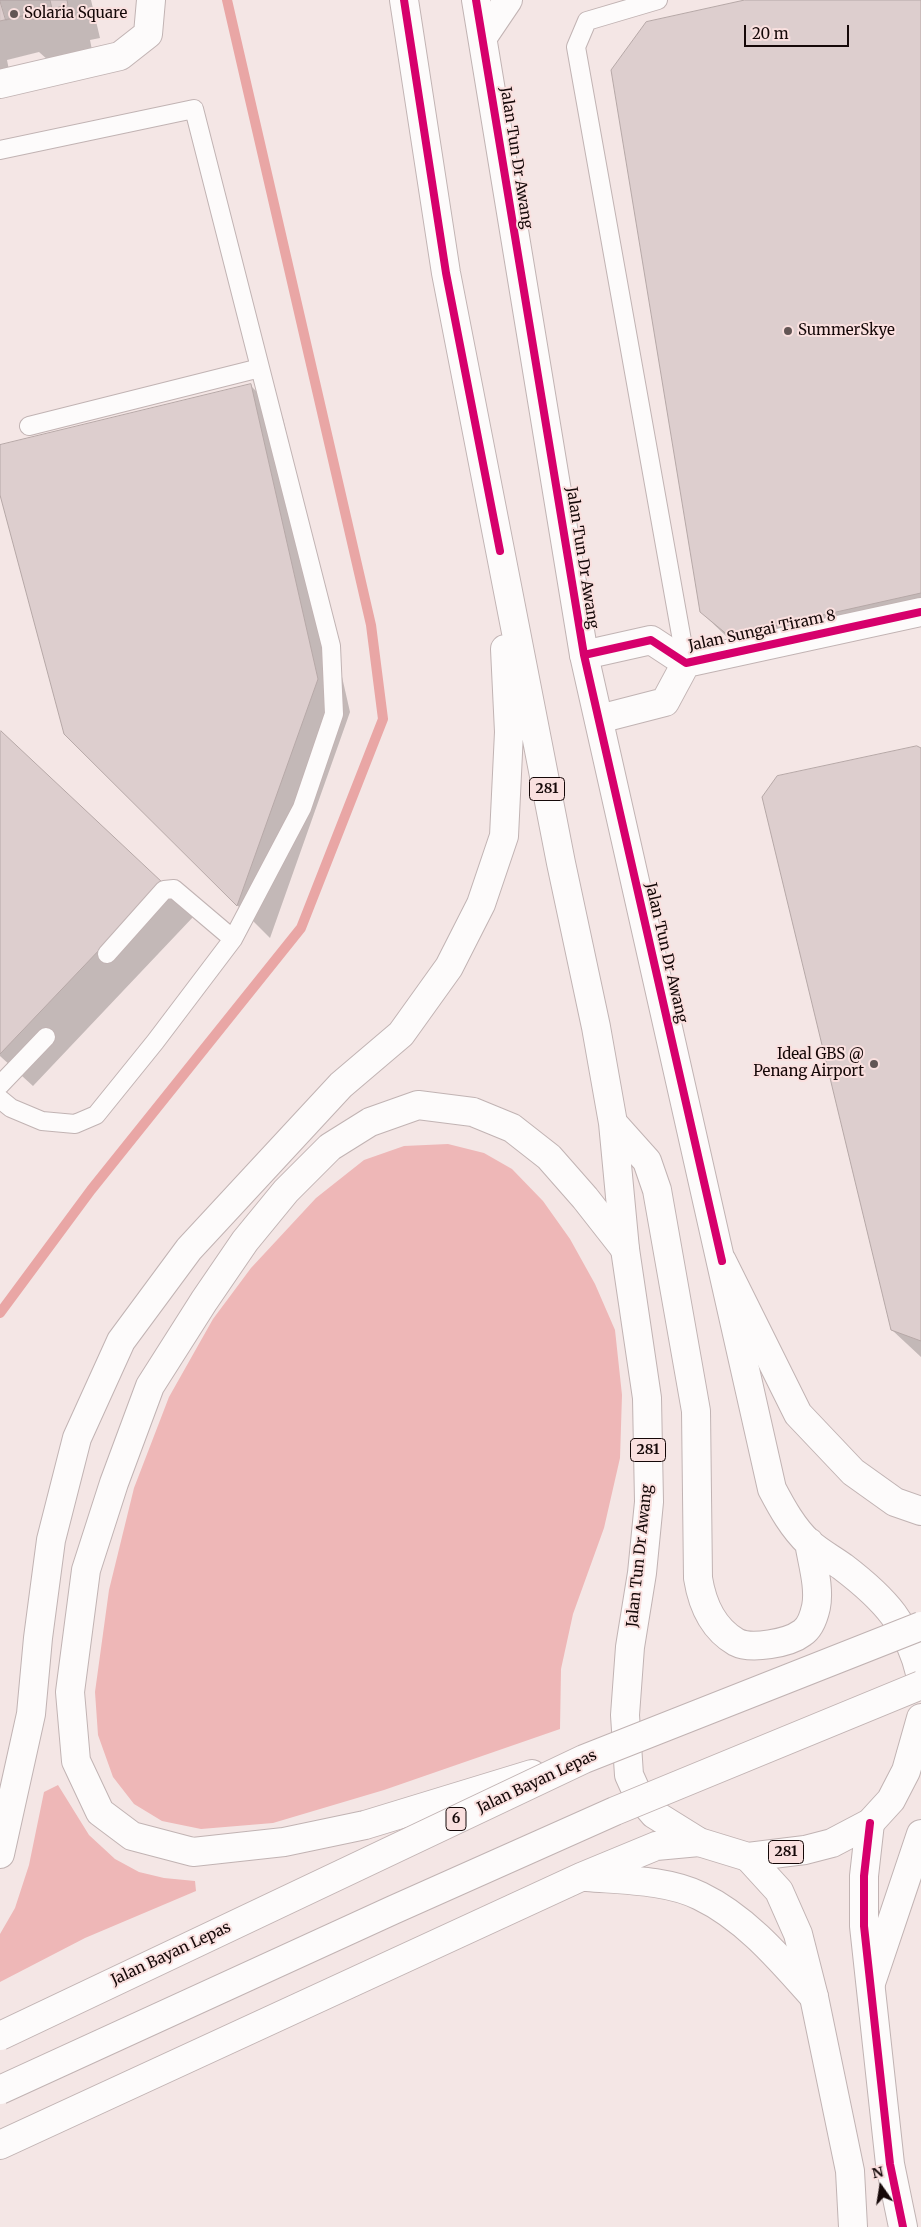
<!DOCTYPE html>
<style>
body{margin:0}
#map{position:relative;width:921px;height:2227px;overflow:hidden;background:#f4e6e5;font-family:Merriweather,serif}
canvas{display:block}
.north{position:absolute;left:856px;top:2162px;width:50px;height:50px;-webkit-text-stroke:4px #fae0df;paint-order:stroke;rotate:347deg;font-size:14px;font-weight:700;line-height:20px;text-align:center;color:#150808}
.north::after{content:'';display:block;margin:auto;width:18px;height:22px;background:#150808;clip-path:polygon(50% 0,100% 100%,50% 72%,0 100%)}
.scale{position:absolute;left:744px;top:25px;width:105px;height:22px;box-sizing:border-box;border:2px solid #150808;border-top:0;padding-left:6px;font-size:15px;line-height:18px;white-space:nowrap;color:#150808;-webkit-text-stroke:4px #fae0df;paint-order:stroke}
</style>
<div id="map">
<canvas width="921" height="2227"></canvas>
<div class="north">N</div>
<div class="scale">20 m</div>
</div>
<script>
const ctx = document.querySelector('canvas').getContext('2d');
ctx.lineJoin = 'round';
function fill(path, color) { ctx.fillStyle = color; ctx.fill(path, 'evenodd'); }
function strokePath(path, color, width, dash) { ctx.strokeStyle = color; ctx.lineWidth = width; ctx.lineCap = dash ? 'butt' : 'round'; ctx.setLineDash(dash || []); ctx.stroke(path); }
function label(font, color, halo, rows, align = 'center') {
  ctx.font = font + ' Merriweather,serif'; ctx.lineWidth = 4; ctx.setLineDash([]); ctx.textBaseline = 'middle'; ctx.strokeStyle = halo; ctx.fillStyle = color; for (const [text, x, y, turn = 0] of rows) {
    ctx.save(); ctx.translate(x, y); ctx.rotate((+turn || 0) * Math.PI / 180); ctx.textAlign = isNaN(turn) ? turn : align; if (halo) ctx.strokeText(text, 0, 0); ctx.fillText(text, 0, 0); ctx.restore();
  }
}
const forest = new Path2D(`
 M448 1144 484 1153 512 1169 543 1201 570 1239 595 1284 615 1330 622 1395 620 1458 604 1528 573 1614 561 1669 560 1729 384 1790 273 1823 201 1829 162 1821 134 1804 113 1777 98 1735 95 1692 109 1590 134 1488 169 1397 213 1319 251 1268 316 1198 364 1160 404 1146Z
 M58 1785 89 1835 115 1859 139 1872 164 1878 195 1881 196 1891 85 1938 0 1982V1934L15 1908 29 1865 44 1792Z`);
const shadow = new Path2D(`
 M0 0H91L100 38 90 40 92 50 48 60 39 52 7 60 9 70 0 72Z
 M750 0H921V623L755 661 727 637 701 612Z
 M251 386 283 418 350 712 270 938 65 733 0 490V447Z
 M0 734 194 916 33 1086 0 1056Z
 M921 750V1357L892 1330Z`);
const stream = new Path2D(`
 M0 1313 91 1190 301 928 383 719 371 625 227 0`);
const building = new Path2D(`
 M0 0H67L68 5 0 21Z
 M0 0H50L52 9 6 20Z
 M745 0H921V593L729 636 700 612 611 70 646 22Z
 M251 384 318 679 237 906 64 734 0 495V445Z
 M1 731 163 883 0 1054V732Z
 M917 746 921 748V1341L891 1330 762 797 777 776Z`);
const lane = new Path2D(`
 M658 0 587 21 576 47 686 663
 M0 150 194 109 331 646 334 714 302 808 233 939 155 1042 96 1115 75 1124 42 1121 11 1108 0 1099
 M29 426 260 368
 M107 954 164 890 174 889 233 939
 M0 1085 46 1037`);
const street = new Path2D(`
 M483 37 508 0
 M0 84 120 56 148 34 151 0
 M584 655 651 640 686 663 921 612
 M599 719 665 702 686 663`);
const secondary = new Path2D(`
 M870 1823 864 1876V1926L890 2164 903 2227
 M748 1857 779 1891 798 1934 814 1997 850 2171 853 2227`);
const primary = new Path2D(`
 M404 0 446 273 561 863 596 1027 613 1123 625 1249 647 1398 649 1502 642 1573 630 1647 625 1715 629 1775 638 1795 654 1814 699 1842 748 1857 805 1850 832 1843 870 1823 891 1800 906 1771 921 1718
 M476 0 584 655 772 1489C782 1508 793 1528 809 1543 819 1552 832 1559 843 1567 885 1599 909 1625 921 1677
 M613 1123 647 1161 657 1190 696 1411 698 1578C702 1603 712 1628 736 1642 751 1650 789 1643 802 1633 810 1628 814 1616 816 1607 820 1587 812 1562 809 1542
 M0 1854 31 1714 38 1638 51 1540 77 1438 121 1341 189 1249 341 1085 401 1034 449 967 481 904 504 836 509 732 505 649`);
const highway = new Path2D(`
 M722 1261 798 1414 853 1472 895 1502 921 1511
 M911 1755 921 1748
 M532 1774 365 1825 284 1842 193 1852 132 1836 100 1812 76 1761 70 1692 86 1570 114 1483 150 1386 204 1301 245 1241 286 1191 330 1147 370 1122 418 1105 473 1112 512 1128 549 1157 585 1198 625 1249
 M587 1877C623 1880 668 1880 700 1896 746 1918 781 1960 814 1997
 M871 1983 921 1834
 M0 2145 581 1877 656 1846 699 1842`);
const highwayBridge = new Path2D(`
 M0 2036 584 1759 921 1626
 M0 2090 393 1910 615 1811 921 1685`);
const cycleway = new Path2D(`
 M404 0 446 273 500 551
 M476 0 584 655 722 1261
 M584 655 651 640 686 663 921 612
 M870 1823 864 1876V1926L890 2164 903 2227`);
const markers = [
 [14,14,5,"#635655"],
 [788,331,5,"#635655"],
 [874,1064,5,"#635655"]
];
const shields = [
 [547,789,35],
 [648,1450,35],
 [456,1819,20],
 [786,1852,35]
];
const shieldNames = [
 ["281",547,789],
 ["281",648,1450],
 ["6",456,1819],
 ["281",786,1852]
];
const poiNames = [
 ["Solaria Square",24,14],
 ["SummerSkye",798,331],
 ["Ideal GBS @",864,1055,"right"],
 ["Penang Airport",864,1072,"right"]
];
const streetNames = [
 ["Jalan Tun Dr Awang",516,158,81],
 ["Jalan Tun Dr Awang",582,558,81],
 ["Jalan Sungai Tiram 8",762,631,-12],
 ["Jalan Tun Dr Awang",666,953,77],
 ["Jalan Tun Dr Awang",640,1556,-84],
 ["Jalan Bayan Lepas",537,1782,-25],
 ["Jalan Bayan Lepas",171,1954,-25]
];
fill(forest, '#eeb7b7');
fill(shadow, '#0003');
strokePath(stream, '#e9a6a5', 10);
fill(building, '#ddcece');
strokePath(building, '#b6a8a7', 1);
strokePath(lane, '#c1b3b3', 20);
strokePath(street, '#c1b3b3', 30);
strokePath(secondary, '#c1b3b3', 30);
strokePath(primary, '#c1b3b3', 30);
strokePath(highway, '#c1b3b3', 30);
strokePath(lane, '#fdfbfb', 18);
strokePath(street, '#fdfbfb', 28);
strokePath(secondary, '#fdfbfb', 28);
strokePath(primary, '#fdfbfb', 28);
strokePath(highway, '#fdfbfb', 28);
strokePath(highwayBridge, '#c1b3b3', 30, []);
strokePath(highwayBridge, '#fdfbfb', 28);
strokePath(cycleway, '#d6006c', 8);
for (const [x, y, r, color] of markers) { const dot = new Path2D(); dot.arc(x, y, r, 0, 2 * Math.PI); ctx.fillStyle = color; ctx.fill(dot); strokePath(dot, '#fae0df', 2); }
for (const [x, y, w] of shields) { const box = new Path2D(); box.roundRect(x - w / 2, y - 11.5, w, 23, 4); ctx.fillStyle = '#fae0df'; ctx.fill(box); strokePath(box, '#150808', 1); }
label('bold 14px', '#150808', null, shieldNames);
label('15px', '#150808', '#fae0df', poiNames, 'left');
label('15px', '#150808', '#fae0df', streetNames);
</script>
